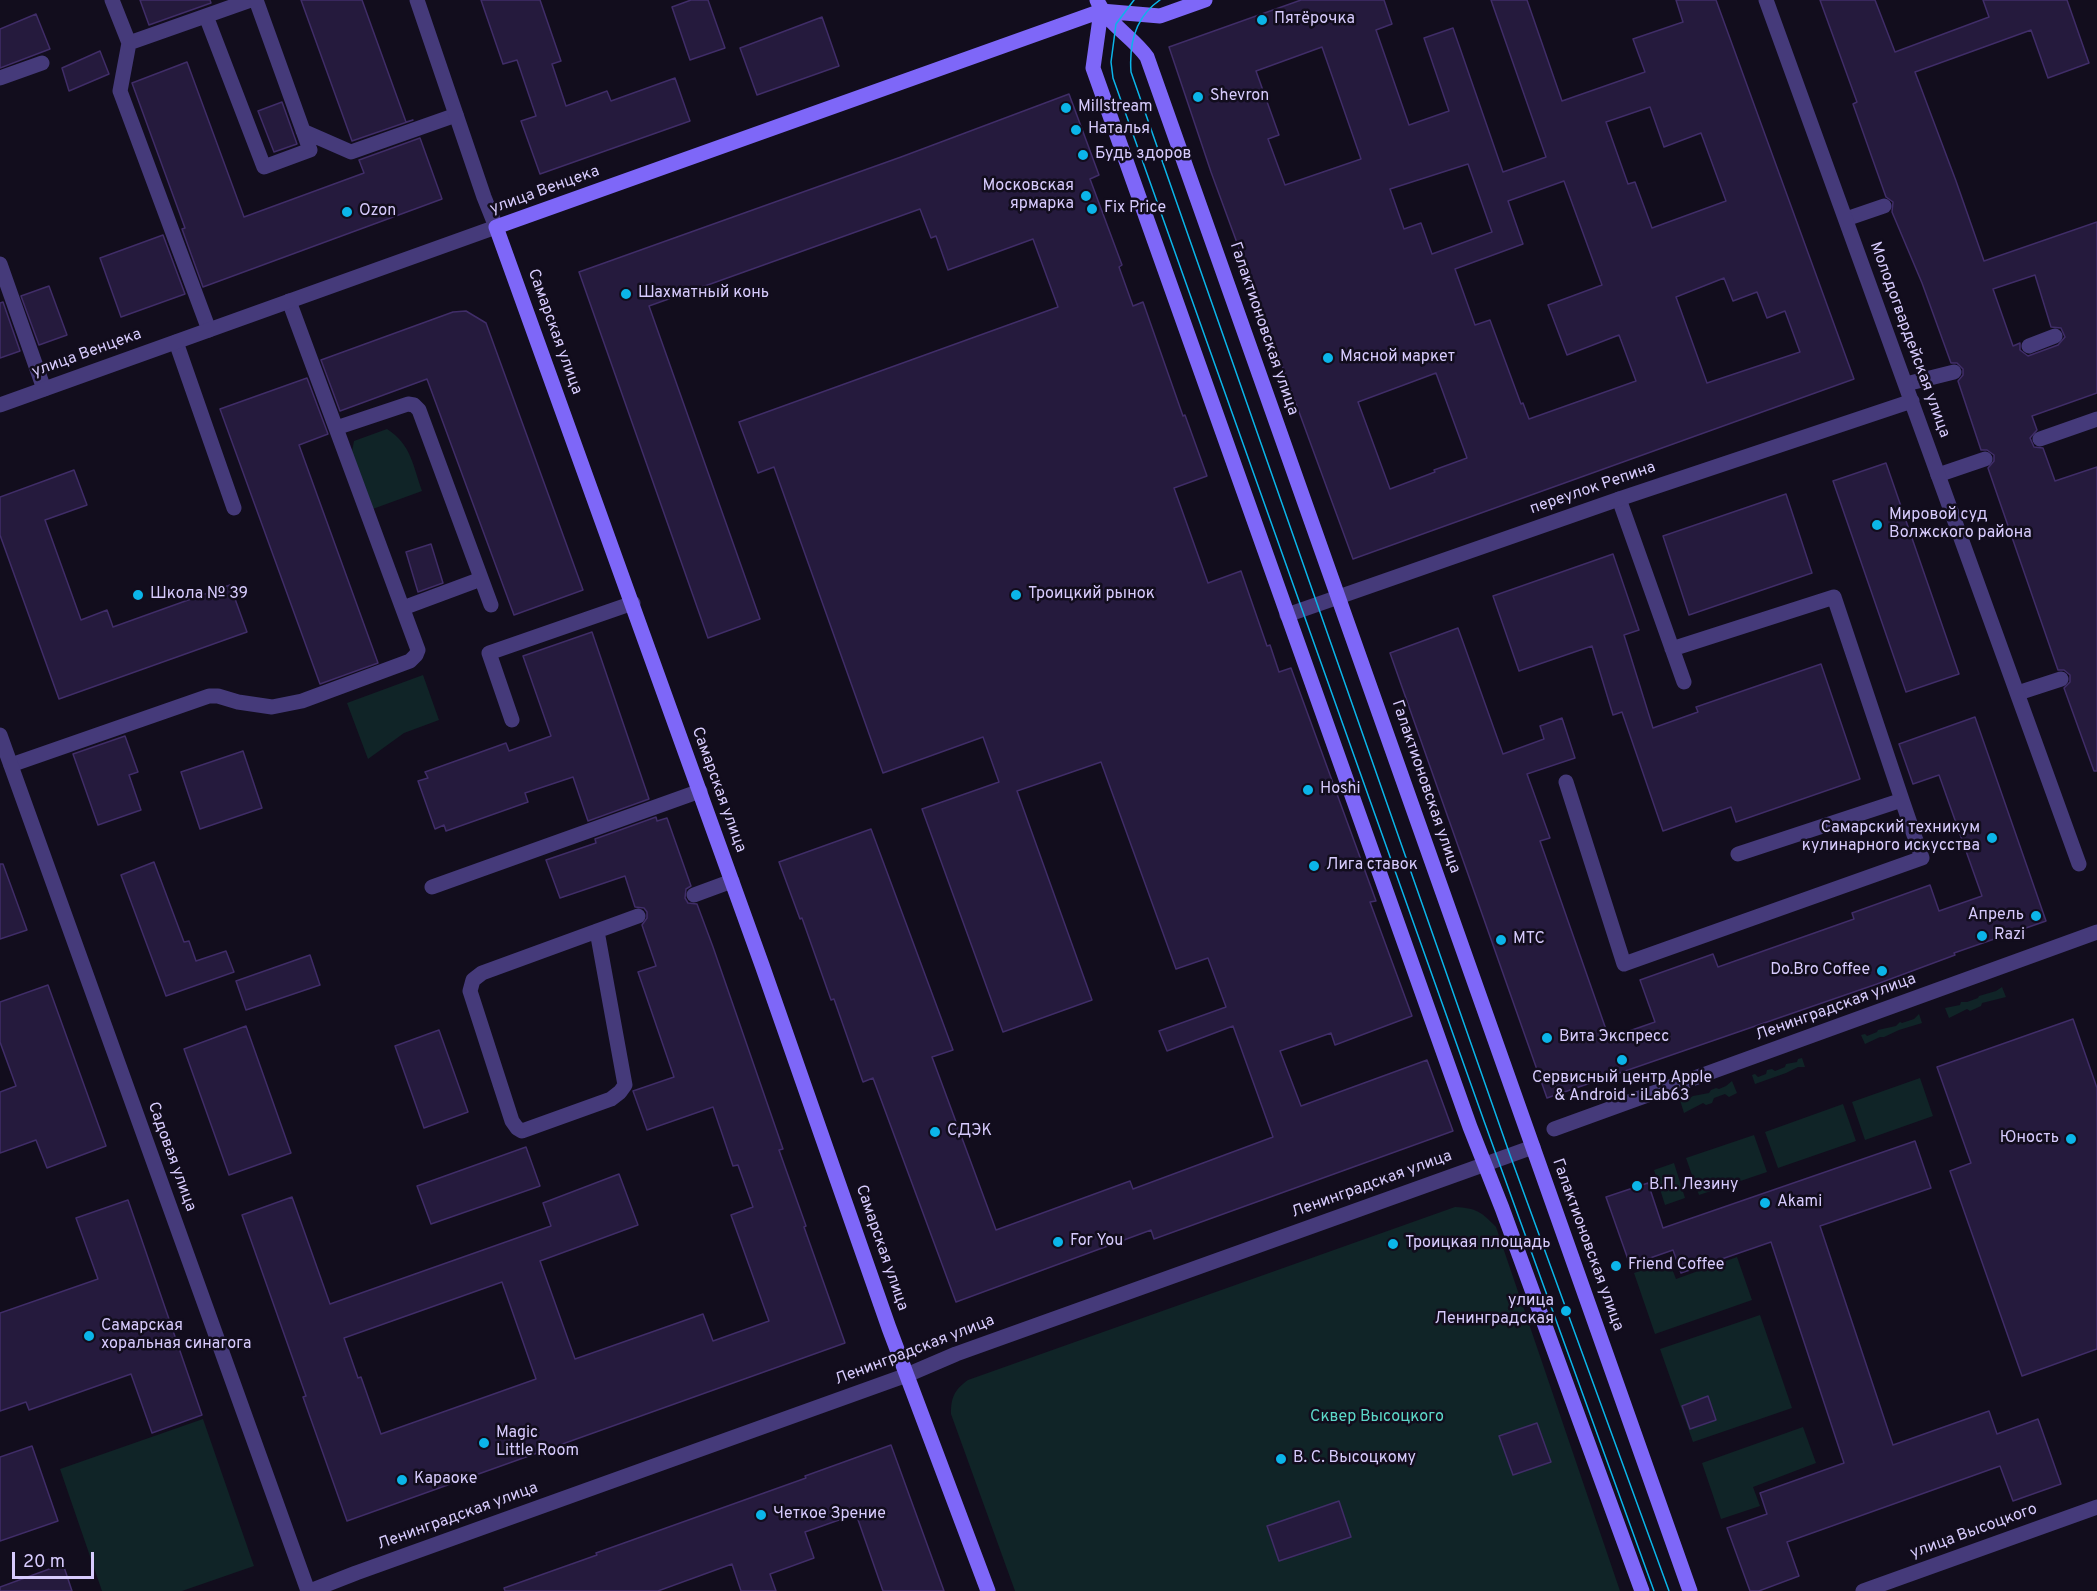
<!DOCTYPE html>
<meta charset="utf-8">
<style>
body{margin:0}
#map{position:relative;width:2097px;height:1591px;overflow:hidden;background:#120d1d;font-family:Overpass,sans-serif}
canvas{display:block}
.scale{position:absolute;left:12px;top:1552px;width:82px;height:27px;box-sizing:border-box;border:3px solid #d7cbfd;border-top:0;padding-left:8px;font-size:18px;line-height:21px;white-space:nowrap;color:#d7cbfd;-webkit-text-stroke:4px #120d1d;paint-order:stroke}
</style>
<div id="map">
<canvas width="2097" height="1591"></canvas>
<div class="scale">20 m</div>
</div>
<script>
const ctx = document.querySelector('canvas').getContext('2d');
ctx.lineJoin = 'round';
function fill(path, color) { ctx.fillStyle = color; ctx.fill(path, 'evenodd'); }
function strokePath(path, color, width, dash) { ctx.strokeStyle = color; ctx.lineWidth = width; ctx.lineCap = dash ? 'butt' : 'round'; ctx.setLineDash(dash || []); ctx.stroke(path); }
function label(font, color, halo, rows, align = 'center') {
  ctx.font = font + ' Overpass,sans-serif'; ctx.lineWidth = 5; ctx.setLineDash([]); ctx.textBaseline = 'middle'; ctx.strokeStyle = halo; ctx.fillStyle = color; for (const [text, x, y, turn = 0] of rows) {
    ctx.save(); ctx.translate(x, y); ctx.rotate((+turn || 0) * Math.PI / 180); ctx.textAlign = isNaN(turn) ? turn : align; if (halo) ctx.strokeText(text, 0, 0); ctx.fillText(text, 0, 0); ctx.restore();
  }
}
const green = new Path2D(`
 M387 429C411 444 413 466 422 491L370 510 351 457 354 441Z
 M423 675 439 720 404 733 368 759 347 703Z
 M2002 987 2006 997 1982 1003 1981 1006 1970 1011 1967 1009 1949 1018 1945 1008 1960 1005 1961 1002H1967L1978 998 1979 996 1996 991Z
 M1919 1014 1922 1023 1899 1030 1884 1037H1880L1865 1044 1861 1035 1865 1034 1867 1036 1877 1032 1878 1030 1896 1026 1900 1022 1902 1023 1914 1019Z
 M1802 1058 1805 1067H1798L1786 1073 1755 1084 1752 1075 1755 1074 1758 1077 1766 1074 1767 1070 1772 1069 1775 1071 1785 1067 1786 1064 1797 1062 1798 1059Z
 M1920 1078 1933 1116 1865 1140 1852 1102Z
 M1732 1081 1737 1093 1729 1097 1725 1094 1714 1098 1712 1103 1706 1105 1703 1103 1684 1113 1680 1100 1685 1101 1693 1096 1709 1093 1711 1090 1716 1088 1719 1089 1726 1086Z
 M1843 1104 1856 1141 1778 1168 1765 1132Z
 M1754 1135 1767 1172 1699 1195 1686 1158Z
 M1674 1163 1685 1198 1665 1205 1654 1170Z
 M1455 1207C1476 1208 1482 1212 1496 1227L1620 1591H1015L951 1414C951 1398 954 1390 968 1380Z
 M1737 1257 1752 1300 1655 1334 1634 1273 1669 1261 1676 1279Z
 M1760 1315 1792 1408 1693 1442 1660 1349Z
 M203 1419 254 1566 182 1591H102L60 1469Z
 M1803 1427 1816 1463 1753 1487 1760 1506 1721 1519 1702 1463Z`);
const building = new Path2D(`
 M140 0H210L211 3 149 25Z
 M301 0H362L406 122 413 120 352 141Z
 M481 0H540L561 61 552 64 566 106 607 91 611 101 675 78 690 121 540 174 521 121 536 116 517 60 503 64Z
 M691 0H708L725 48 690 60 672 7Z
 M1301 0H1384L1392 24 1376 30 1409 125 1449 111 1424 38 1453 28 1503 172 1546 157 1491 0H1527L1562 101 1645 72 1633 39 1683 22 1676 0H1716L1854 379 1353 559 1211 172 1169 47ZM1322 47 1361 159 1285 185 1268 139 1279 135 1256 71ZM1650 107 1664 147 1701 133 1726 201 1652 228 1635 182 1628 184 1606 122ZM1468 164 1492 232 1432 254 1421 223 1404 229 1390 189ZM1564 181 1602 285 1548 305 1567 355 1619 335 1636 381 1529 419 1523 403 1521 404 1490 320 1475 325 1455 269 1523 244 1508 201ZM1724 278 1733 301 1757 292 1767 318 1785 311 1800 352 1707 383 1676 297ZM1436 373 1467 458 1434 470 1435 472 1390 489 1358 402Z
 M1820 0H1875L1895 52 1989 17 1983 0H2067L2089 63 2048 78 2031 30 1915 72 1956 181 1984 261 2097 222V393L2032 416 2037 430 2030 438 2034 447 2043 448 2055 481 2097 467V771H2094L2064 688 2070 682V675L2064 670H2058L1988 468 1994 461V455L1987 450H1981L1958 381 1963 375V369L1957 363H1951L1922 283 1892 212 1893 202 1886 197 1853 104 1857 102ZM2035 275 2051 327 2061 328 2065 337 2058 345 2028 356 2020 350V343L2013 346 1993 289Z
 M36 14 50 49 0 68V29Z
 M822 17 839 66 757 95 740 48Z
 M100 51 109 74 69 91 62 68Z
 M187 62 244 217 364 173 359 160 420 138 442 199 203 287 182 229 185 228 132 83Z
 M1069 94 1099 175 1090 179 1122 265 1119 267 1133 306 1143 302 1183 416 1185 415 1207 476 1174 488 1208 583 1241 571 1267 646 1270 645 1279 672 1291 668 1376 901 1370 902 1412 1016 1335 1045 1331 1033 1280 1051 1301 1106 1427 1060 1453 1131 1154 1239 1151 1230 956 1302 873 1078 863 1082 834 999 831 1000 802 918 800 919 779 862 871 829 953 1050 932 1057 996 1230 1130 1181 1133 1189 1273 1137 1233 1026 1167 1051 1159 1031 1226 1007 1208 958 1176 969 1101 762 1017 791 1092 1000 1003 1032 922 809 999 782 983 737 883 773 774 467 758 473 739 422 1058 307 1033 239 948 270 936 236 931 238 920 209 649 306 760 619 708 638 579 272 901 157Z
 M282 102 297 144 274 152 258 111Z
 M163 235 185 294 121 317 100 258Z
 M49 286 67 335 39 345 21 296Z
 M3 302 20 351 0 358V303Z
 M466 311 486 323 583 590 514 615 427 379 340 411 321 360 453 312Z
 M307 378 328 434 299 445 378 663 320 684 220 409Z
 M1886 463 1959 674 1906 692 1833 481Z
 M74 470 87 505 45 520 81 620 107 610 113 627 230 585 247 632 59 699 0 535V497Z
 M1786 494 1812 573 1689 615 1663 536Z
 M431 544 443 583 418 592 406 552Z
 M1613 554 1639 630 1624 635 1653 728 1698 712 1696 707 1821 664 1860 779 1736 822 1731 807 1663 831 1622 712 1613 715 1592 646 1519 671 1493 596Z
 M1458 628 1503 754 1544 739 1540 726 1562 718 1575 758 1527 774 1550 838 1540 841 1609 1038 1655 1022 1640 980 1713 954 1718 967 1854 919 1852 913 1930 885 1939 911 1982 896 1939 775 1913 784 1899 744 1975 717 2046 921 1954 953 1955 955 1877 984 1547 1098 1390 653Z
 M592 632 649 799 588 821 573 777 525 793 528 802 446 831 444 825 435 829 418 781 428 778 425 772 506 743 509 751 551 736 523 656Z
 M125 736 138 772 129 775 141 810 98 825 73 754Z
 M243 751 262 808 200 829 181 772Z
 M656 817 657 821 667 818 691 886 686 889 685 898 688 903 697 904 713 947 783 1149 779 1150 806 1226 804 1227 845 1343 347 1521 303 1397 306 1396 242 1215 292 1197 330 1304 551 1226 543 1203 619 1174 638 1225 540 1261 575 1359 703 1314 713 1341 769 1321 731 1215 753 1207 738 1165 733 1166 713 1107 647 1130 633 1091 674 1077 638 972 656 966 642 925 647 918V912L644 908 635 907 625 876 560 898 546 860 596 843 595 839ZM502 1282 536 1379 381 1434 361 1377 358 1378 344 1338Z
 M154 862 184 942 189 941 196 961 226 951 234 972 166 996 121 875Z
 M0 864H3L27 930 0 939Z
 M310 955 320 985 246 1010 236 981Z
 M48 985 106 1146 47 1168 36 1140 0 1153V1092L16 1086 0 1042V1002Z
 M2073 1019 2097 1088V1349L2022 1376 1950 1171 1971 1163 1937 1067Z
 M246 1026 291 1153 229 1175 184 1049Z
 M439 1030 468 1112 424 1128 395 1046Z
 M1915 1141 1931 1188 1820 1226 1893 1445 1989 1411 1997 1434 2038 1419 2061 1484 2013 1501 2000 1466 1787 1542 1799 1576 1759 1591H1750L1727 1528 1767 1514 1760 1493 1844 1463 1771 1242 1681 1273 1673 1250 1630 1265 1606 1197 1648 1183 1663 1228Z
 M526 1147 540 1186 431 1224 417 1186Z
 M128 1200 202 1415 152 1433 131 1374 29 1410 26 1402 0 1411V1313L98 1279 76 1218Z
 M1708 1396 1716 1420 1690 1429 1682 1406Z
 M1537 1423 1551 1462 1513 1475 1499 1436Z
 M891 1445 944 1591H883L856 1514 805 1532 814 1558 770 1574 776 1591H741L732 1564 658 1591H505L504 1588 597 1555 596 1553 806 1478 805 1476Z
 M32 1446 58 1521 0 1541V1457Z
 M1339 1501 1351 1537 1279 1561 1267 1526Z
 M63 1564 72 1591H0V1587Z`);
const service = new Path2D(`
 M112 0 129 43 120 91 209 330
 M206 16 264 167 310 150 256 0
 M129 43 251 0
 M0 78 42 63
 M303 131 351 152 456 115
 M1846 219 1884 206
 M0 264 44 389
 M176 342 234 508
 M2029 346 2055 336
 M1906 384 1954 372
 M336 428 408 404 414 405 419 410 491 605
 M2040 439 2097 419
 M1938 475 1985 459
 M1619 499 1684 682
 M403 608 481 579
 M1672 649 1834 597 1902 800 1738 854
 M2018 693 2061 679
 M512 720 489 653 633 603
 M11 765 209 696H218L238 702 272 707 302 701 410 661 416 655 418 650 289 301
 M1566 782 1624 964 1922 858 1902 800
 M432 887 700 791
 M694 895 732 881
 M597 931 625 1085 620 1092 611 1099 522 1131 517 1128 512 1121 470 991 473 980 482 973 638 916`);
const pedestrian = new Path2D(`
 M1554 1129 2097 932`);
const minor = new Path2D(`
 M417 0 484 197 496 227
 M1766 0 2079 864
 M1287 615 1619 499 1912 401
 M0 735 308 1591
 M310 1591 356 1573 907 1375 956 1354 1533 1147
 M1863 1591 2097 1507`);
const tertiary = new Path2D(`
 M0 405 496 227`);
const secondary = new Path2D(`
 M1097 0C1106 23 1133 37 1147 57L1690 1591
 M1101 11 1093 68 1470 1127 1502 1208 1642 1591
 M988 1591 889 1328 762 965 496 227 1101 11 1160 16 1205 0`);
const tram = new Path2D(`
 M1134 0 1116 24 1111 62 1113 78 1484 1121 1654 1591
 M1160 0C1135 17 1129 44 1131 72L1510 1155 1669 1591`);
const markers = [
 [1262,20,6,"#0bb5e9"],
 [1198,97,6,"#0bb5e9"],
 [1066,108,6,"#0bb5e9"],
 [1076,130,6,"#0bb5e9"],
 [1083,155,6,"#0bb5e9"],
 [1086,196,6,"#0bb5e9"],
 [1092,209,6,"#0bb5e9"],
 [347,212,6,"#0bb5e9"],
 [626,294,6,"#0bb5e9"],
 [1328,358,6,"#0bb5e9"],
 [1877,525,6,"#0bb5e9"],
 [138,595,6,"#0bb5e9"],
 [1016,595,6,"#0bb5e9"],
 [1308,790,6,"#0bb5e9"],
 [1992,838,6,"#0bb5e9"],
 [1314,866,6,"#0bb5e9"],
 [2036,916,6,"#0bb5e9"],
 [1982,936,6,"#0bb5e9"],
 [1501,940,6,"#0bb5e9"],
 [1882,971,6,"#0bb5e9"],
 [1547,1038,6,"#0bb5e9"],
 [1622,1060,6,"#0bb5e9"],
 [935,1132,6,"#0bb5e9"],
 [2071,1139,6,"#0bb5e9"],
 [1637,1186,6,"#0bb5e9"],
 [1765,1203,6,"#0bb5e9"],
 [1058,1242,6,"#0bb5e9"],
 [1393,1244,6,"#0bb5e9"],
 [1616,1266,6,"#0bb5e9"],
 [1566,1311,6,"#0bb5e9"],
 [89,1336,6,"#0bb5e9"],
 [484,1443,6,"#0bb5e9"],
 [1281,1459,6,"#0bb5e9"],
 [402,1480,6,"#0bb5e9"],
 [761,1515,6,"#0bb5e9"]
];
const poiNames = [
 ["Пятёрочка",1274,20],
 ["Shevron",1210,97],
 ["Millstream",1078,108],
 ["Наталья",1088,130],
 ["Будь здоров",1095,155],
 ["Московская",1074,187,"right"],
 ["ярмарка",1074,205,"right"],
 ["Fix Price",1104,209],
 ["Ozon",359,212],
 ["Шахматный конь",638,294],
 ["Мясной маркет",1340,358],
 ["Мировой суд",1889,516],
 ["Волжского района",1889,534],
 ["Школа № 39",150,595],
 ["Троицкий рынок",1028,595],
 ["Hoshi",1320,790],
 ["Самарский техникум",1980,829,"right"],
 ["кулинарного искусства",1980,847,"right"],
 ["Лига ставок",1326,866],
 ["Апрель",2024,916,"right"],
 ["Razi",1994,936],
 ["МТС",1513,940],
 ["Do.Bro Coffee",1870,971,"right"],
 ["Вита Экспресс",1559,1038],
 ["Сервисный центр Apple",1622,1079,"center"],
 ["& Android - iLab63",1622,1097,"center"],
 ["СДЭК",947,1132],
 ["Юность",2059,1139,"right"],
 ["В.П. Лезину",1649,1186],
 ["Akami",1777,1203],
 ["For You",1070,1242],
 ["Троицкая площадь",1405,1244],
 ["Friend Coffee",1628,1266],
 ["улица",1554,1302,"right"],
 ["Ленинградская",1554,1320,"right"],
 ["Самарская",101,1327],
 ["хоральная синагога",101,1345],
 ["Magic",496,1434],
 ["Little Room",496,1452],
 ["В. С. Высоцкому",1293,1459],
 ["Караоке",414,1480],
 ["Четкое Зрение",773,1515]
];
const streetNames = [
 ["улица Венцека",545,191,-20],
 ["Галактионовская улица",1263,329,71],
 ["Самарская улица",554,332,70],
 ["Молодогвардейская улица",1909,340,70],
 ["улица Венцека",87,354,-20],
 ["переулок Репина",1593,489,-19],
 ["Галактионовская улица",1425,787,71],
 ["Самарская улица",718,790,70],
 ["Ленинградская улица",1836,1008,-20],
 ["Садовая улица",171,1157,70],
 ["Ленинградская улица",1372,1185,-20],
 ["Галактионовская улица",1587,1245,70],
 ["Самарская улица",881,1248,71],
 ["Ленинградская улица",915,1351,-21],
 ["Ленинградская улица",458,1517,-20],
 ["улица Высоцкого",1974,1532,-20]
];
const parkNames = [
 ["Сквер Высоцкого",1377,1418]
];
fill(green, '#102427');
fill(building, '#251a3d');
strokePath(building, '#402d68', 1.5);
strokePath(service, '#453a7a', 15);
strokePath(pedestrian, '#453a7a', 15);
strokePath(minor, '#453a7a', 15);
strokePath(tertiary, '#453a7a', 15);
strokePath(secondary, '#7e67f8', 15);
strokePath(tram, '#0bb5e9', 1.5);
for (const [x, y, r, color] of markers) { const dot = new Path2D(); dot.arc(x, y, r, 0, 2 * Math.PI); ctx.fillStyle = color; ctx.fill(dot); strokePath(dot, '#120d1d', 2); }
label('16px', '#d7cbfd', '#120d1d', poiNames, 'left');
label('16px', '#d7cbfd', '#120d1d', streetNames);
label('16px', '#5cd8c9', '#120d1d', parkNames);
</script>
